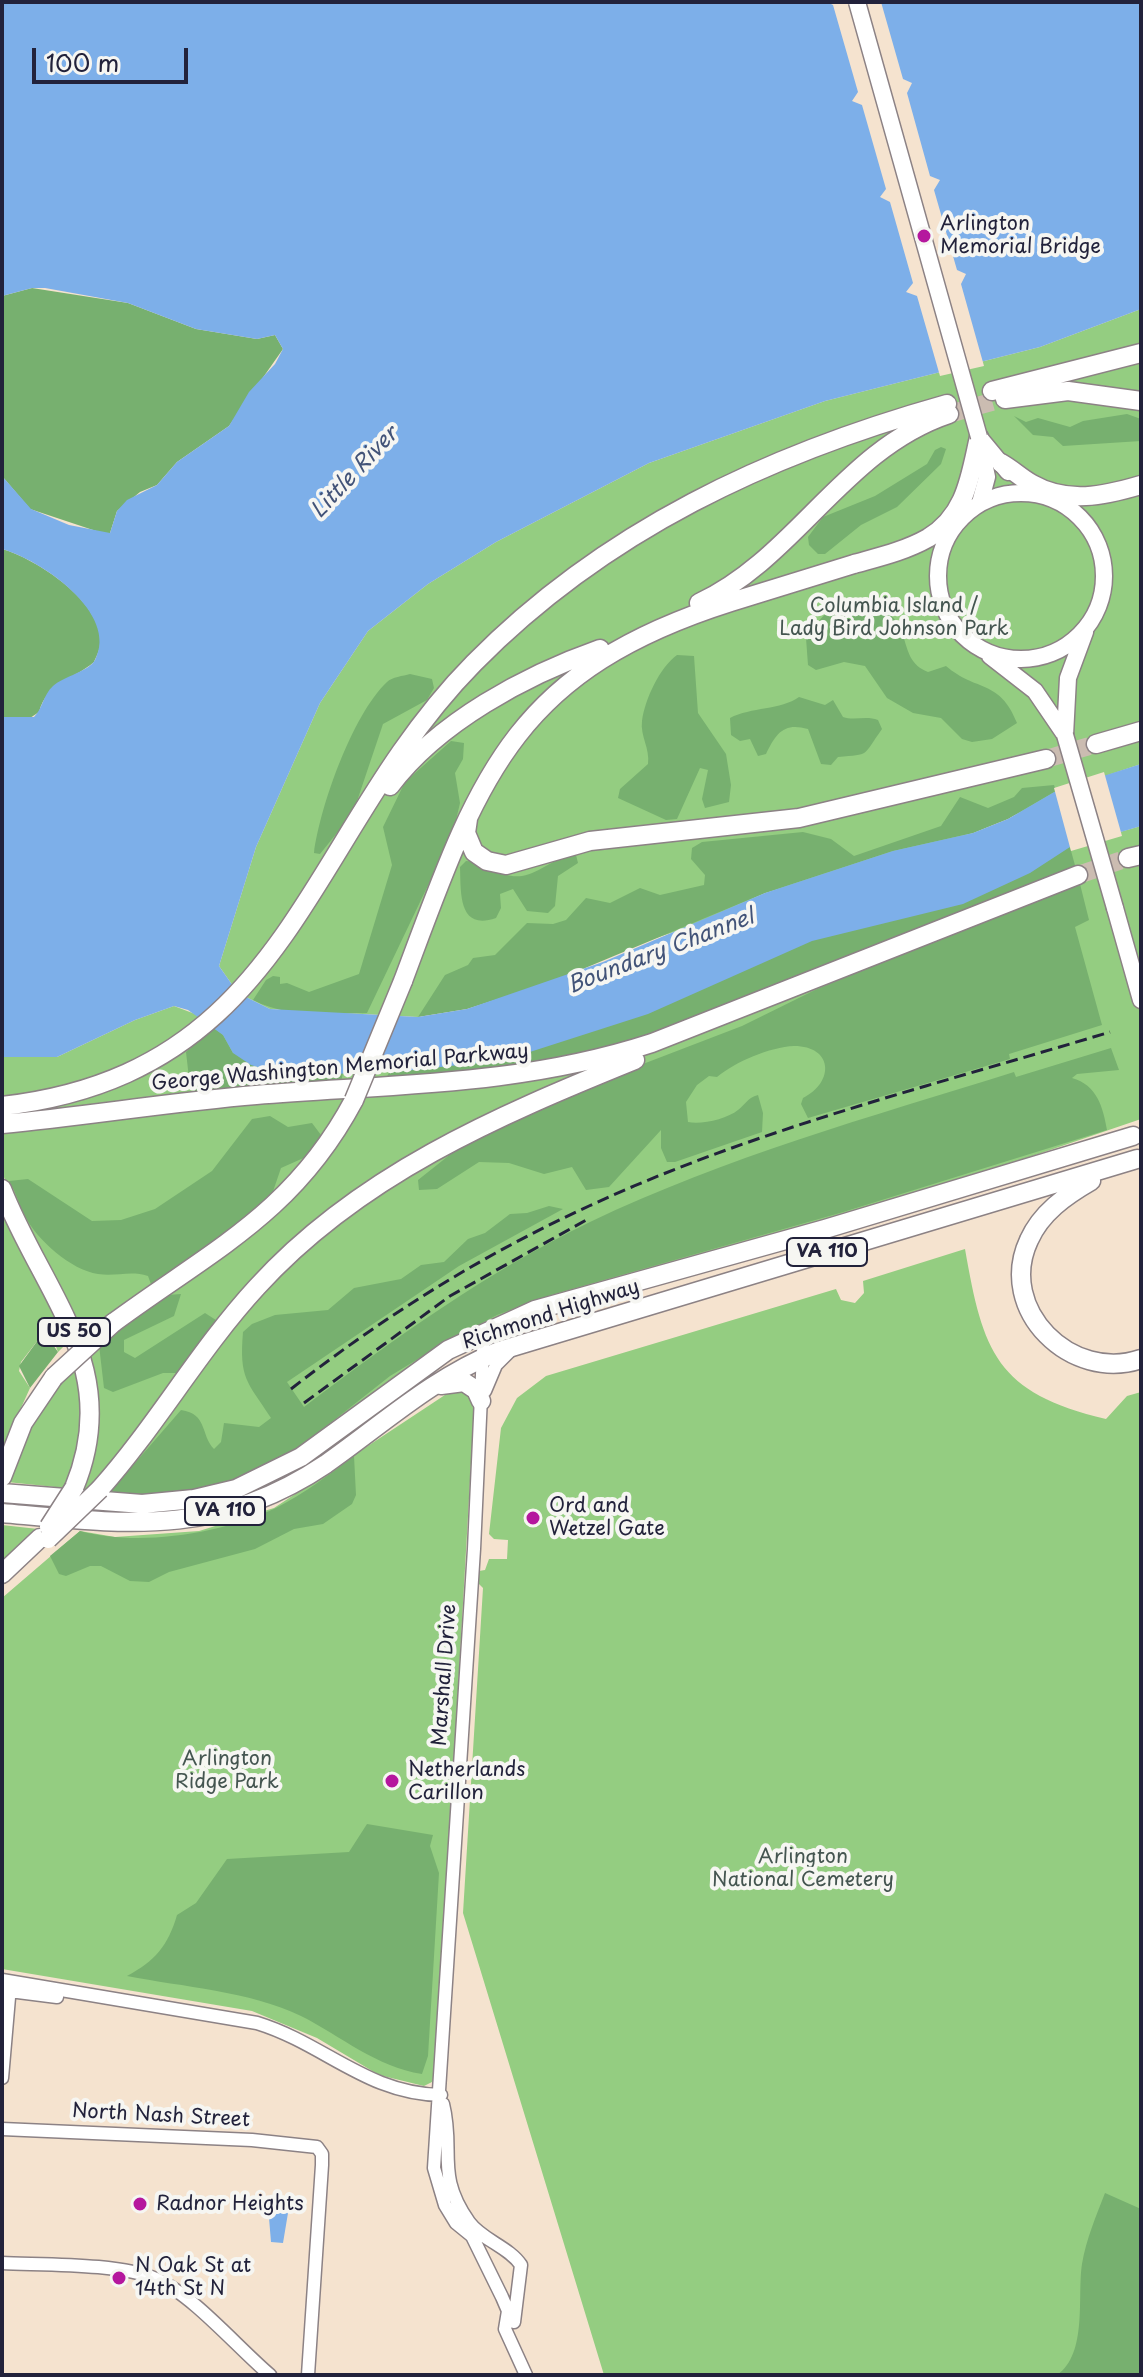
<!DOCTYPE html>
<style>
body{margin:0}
#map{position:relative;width:1143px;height:2377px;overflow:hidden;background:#f5e3cf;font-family:"Playpen Sans",sans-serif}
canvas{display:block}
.frame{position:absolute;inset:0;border:4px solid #22223b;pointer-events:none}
.scale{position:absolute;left:32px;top:48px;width:156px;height:36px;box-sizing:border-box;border:4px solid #22223b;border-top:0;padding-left:10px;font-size:24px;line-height:28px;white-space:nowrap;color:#22223b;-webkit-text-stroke:6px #f6f6f2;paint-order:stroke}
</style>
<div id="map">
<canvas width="1143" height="2377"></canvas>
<div class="frame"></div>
<div class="scale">100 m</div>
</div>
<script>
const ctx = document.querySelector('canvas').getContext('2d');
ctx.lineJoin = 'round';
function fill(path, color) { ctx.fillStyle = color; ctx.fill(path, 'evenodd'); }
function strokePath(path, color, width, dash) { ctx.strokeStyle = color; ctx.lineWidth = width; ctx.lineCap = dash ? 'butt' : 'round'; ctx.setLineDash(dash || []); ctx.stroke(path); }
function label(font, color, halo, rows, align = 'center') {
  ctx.font = font + ' "Playpen Sans",sans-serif'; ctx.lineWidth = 8; ctx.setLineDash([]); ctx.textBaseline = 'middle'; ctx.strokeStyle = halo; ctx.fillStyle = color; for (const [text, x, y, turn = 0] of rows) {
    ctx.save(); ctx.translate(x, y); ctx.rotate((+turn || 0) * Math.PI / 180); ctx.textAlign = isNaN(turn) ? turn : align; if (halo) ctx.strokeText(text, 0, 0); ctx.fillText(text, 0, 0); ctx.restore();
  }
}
const green = new Path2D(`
 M1141 309V764L1102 777 973 833 765 893 689 927 418 1017 270 1009 238 993 219 966 256 847 320 703 368 631 428 584 496 542 649 463 825 401 1040 347Z
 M1141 826V1119L804 1234 484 1331 256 1481 114 1503 74 1488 91 1401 2 1172V1057H57L135 1020 174 1006 316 1060Z
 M2 1209 23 1257 70 1340 58 1352 55 1344 38 1340 21 1362 19 1371 30 1388 2 1450Z
 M965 1249C983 1352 996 1393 1106 1419L1127 1396 1141 1392V2375H604L463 1913 483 1588 479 1584V1571L485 1570 489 1559H507L508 1540 494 1539 489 1534 501 1428 517 1398 546 1376 836 1289 841 1300 855 1303 864 1293 863 1281Z
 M79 1362 81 1444 65 1488 7 1482C25 1436 43 1398 79 1362Z
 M454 1389 469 1393 474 1411 436 2074 432 2082 424 2086 379 2075 317 2038 252 2011 2 1969V1598L80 1531 115 1537 199 1531 274 1508Z
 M2 1525 38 1529 24 1547 2 1566Z`);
const forest = new Path2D(`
 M32 288 128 303 196 329 257 339 275 335 283 349 229 426 177 462 157 485 140 492 117 511 110 533H102L30 509 2 476V296Z
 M1127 414 1141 419V441L1063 446 1053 437 1033 435 1014 416 1026 422 1038 418 1070 427 1083 421Z
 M941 447 946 449 941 464 897 507 861 525 825 554H818L809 545 808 537 823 517 875 496 927 464 935 450Z
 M2 549C35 558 105 603 100 644 100 650 96 657 94 662 73 680 47 682 39 712L30 718 2 717Z
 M864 598C920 620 893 658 928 672L946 666C976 692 1000 679 1017 723L992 739 972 742 962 739 941 718 913 713 887 698 865 666 844 662 816 670 808 665 806 638C822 615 835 600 864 598Z
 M677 655 694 656 698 713 726 754 731 785 729 802 705 808 702 799 708 770 700 768 677 819 666 820 618 798 620 789 648 764C650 748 640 736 642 721 645 699 660 667 677 655Z
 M410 674 432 679 434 688 427 700 383 724 353 813 320 854 314 853C320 807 352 715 387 682 392 677 403 676 410 674Z
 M799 697 825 705 833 700 843 717C855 721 866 715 878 720L882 729C862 757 871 754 838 757L831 765 821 764 808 729C784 722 776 733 766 754L758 756 750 739 740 741 731 735 730 718C751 707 781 710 799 697Z
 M451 741 464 743 463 759 455 773 460 803 453 833 367 1013C329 1014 287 1018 253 1000L266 980 273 976 280 977V984L287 983 309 992 359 974 392 865 383 827 405 782Z
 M1054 785 1056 791 1008 819 973 833 893 851 765 893 554 981 467 1009 418 1017 445 975 468 965 473 958 495 955 527 923 553 924 566 920 586 898 610 903 640 888 660 895 704 885 705 875 691 859 692 848 702 842 803 832 831 839 854 856 941 826 960 797 988 808 1014 797 1022 788Z
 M1070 847 1076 869 622 1046 557 1065 385 1080 390 1071H404Z
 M576 855 578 863 558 876 555 906 548 913 527 911 513 889 500 894 501 908 496 918C458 931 461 893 460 867L466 861C486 861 501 879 522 876 541 873 555 856 576 855Z
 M1079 880 1089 920 1075 927 1102 1025 1009 1054 1010 1059 808 1118 801 1104 803 1098C835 1082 833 1046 794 1046 770 1047 735 1062 717 1077L709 1076 697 1085 686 1102 688 1122C701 1125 727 1119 738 1110 746 1104 747 1098 758 1095L763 1113 762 1132 675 1162H667L661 1148V1130L609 1187 586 1190 572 1167 544 1174 509 1163 479 1162 437 1189 419 1190 418 1180 476 1134 583 1087 742 1026 815 990Z
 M214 1028 223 1035 233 1053 343 1073 341 1082 200 1094 190 1087 186 1052Z
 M1111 1048 1119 1070 1077 1074 1072 1078C1097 1085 1103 1107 1107 1130L840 1213 551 1295 497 1315 443 1344 390 1376 300 1447 256 1472 211 1487 160 1495 109 1493 181 1410C208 1414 200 1434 214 1449L221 1442 224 1423 259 1427 271 1418C247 1381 239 1379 243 1332L252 1324 275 1315 328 1310 354 1288 401 1279 421 1265 444 1262 468 1239 485 1233 510 1214 527 1213 549 1206 563 1209 459 1266 287 1382 304 1407C395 1338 487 1272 590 1222 726 1157 870 1117 1014 1072L1016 1077Z
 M270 1116 288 1127 312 1123 324 1139 308 1156 281 1168 267 1209 152 1287 148 1276C130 1270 116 1277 98 1274 71 1270 37 1240 25 1216 19 1205 16 1192 9 1181L28 1179 92 1221 121 1220 155 1209 212 1171 252 1119Z
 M181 1294 174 1316 124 1340V1352L135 1358 205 1313 219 1322 180 1373H163L113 1392 104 1388 99 1345 168 1295Z
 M38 1340 51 1342 58 1352 30 1388 19 1366Z
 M354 1456 356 1495 352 1504 323 1524 294 1529 255 1549 169 1572 149 1582 130 1581 101 1566H90L66 1576 59 1574 50 1556 80 1531C138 1547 221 1534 276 1508 303 1494 329 1475 354 1456Z
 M367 1824 433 1835 430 1846 439 1873 428 2056 422 2074C376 2067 341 2036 301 2016 249 1991 183 1987 127 1976 155 1961 168 1946 177 1915L196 1903 227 1859 349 1852Z
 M1105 2193 1141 2209V2375H1057C1088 2354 1077 2296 1082 2264 1086 2240 1096 2216 1105 2193Z`);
const water = new Path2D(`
 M2 2H1141V309L1040 347 825 401 649 463 496 542 428 584 368 631 320 703 256 847 219 966 238 993 270 1009 418 1017 467 1009 603 962 765 893 893 851 973 833 1008 819 1056 791 1141 764V826L1070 847 1030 873 963 904 812 941 648 1014 505 1060 404 1071 286 1076 251 1065 233 1053 223 1035 188 1010 174 1006 135 1020 57 1057H2V717H34C43 708 43 695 53 686 64 676 88 672 95 660 120 613 39 559 2 549V476L31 509 69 525 110 533 117 511 127 500 157 485 177 462 229 426 249 392 275 364 283 349 275 335 257 339 196 329 128 303 45 288H32L2 296Z
 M268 2206 289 2207 283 2243 271 2242Z`);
const pier = new Path2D(`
 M827 2H881L903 79 912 83 907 93 930 176 940 180 934 190 957 270 966 274 961 284 984 366 940 376 917 296 906 292 913 283 890 202 880 197 886 189 862 105 852 101 858 92 833 5Z
 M1104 772 1122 836 1071 851 1054 788Z`);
const highwayTunnel = new Path2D(`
 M949 414 995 401
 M1046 759 1096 744
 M1078 875 1128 858`);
const minor = new Path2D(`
 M484 1331 474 1549 434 2168 445 2205 456 2223 472 2236 502 2297 508 2311 505 2329 526 2375
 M485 1391 496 1365 511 1350
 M2 1980 257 2023C325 2044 367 2094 441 2095
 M2 1990 57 1997
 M2 2078 10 1986
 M443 2104C455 2152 435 2174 469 2222 482 2240 509 2247 521 2265L514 2322
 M2 2129 252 2140 317 2147 322 2154V2165L308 2375
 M2 2263C43 2265 120 2263 156 2279 192 2294 238 2348 270 2375`);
const major = new Path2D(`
 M979 437 1008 472
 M979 439 987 477 980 503
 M938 576a83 83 0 1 1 166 0a83 83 0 1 1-166 0Z
 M990 656 1035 691 1065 735
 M1065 735 1068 678 1085 632
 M1115 908 1141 1000`);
const highway = new Path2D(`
 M992 391 1141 353
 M1005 399 1068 391 1141 401
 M1001 463C1012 469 1021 478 1032 484 1067 504 1104 496 1141 485
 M699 603C796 558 844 449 949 414
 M1096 744 1141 731
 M390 786C438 722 526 675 600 649
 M468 819 466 833 474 852 487 861 506 865 590 841 799 818 1046 759
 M1128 858 1141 855
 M403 981C478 780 510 672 731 602 772 589 813 577 854 564 879 557 905 551 928 538 966 515 970 477 979 437
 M2 1106C292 1073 304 835 474 663 605 530 769 454 947 404
 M2 1124C87 1116 171 1102 256 1095 392 1084 520 1086 652 1043L1078 875
 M1091 1181C1065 1196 1041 1213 1029 1240 996 1310 1072 1383 1141 1359
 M2 1189C43 1294 124 1368 74 1488
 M113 1323C212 1250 294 1213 354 1100
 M441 1385 464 1382 476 1390 481 1401
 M2 1477 23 1423 54 1377
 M100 1489C157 1425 199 1350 257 1287 359 1175 497 1116 635 1060
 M2 1493 142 1504 194 1499 236 1489 301 1457 448 1350 535 1310 825 1229 1133 1136
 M2 1513C125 1524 216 1538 326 1464 384 1423 433 1378 499 1351L1137 1159
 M2 1574 40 1538`);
const rail = new Path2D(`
 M291 1389C383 1317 482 1255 589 1206 755 1129 935 1085 1110 1032
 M304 1403 450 1296 588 1219`);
const majorBridge = new Path2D(`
 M857 2 979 437
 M1065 735 1115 908`);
const highwayBridge = new Path2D(`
 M354 1100 403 981
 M54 1377 113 1323
 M49 1527 74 1488
 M48 1539 100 1489`);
const markers = [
 [924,236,8,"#b5179e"],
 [533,1518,8,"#b5179e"],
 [392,1781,8,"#b5179e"],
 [140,2204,8,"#b5179e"],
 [119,2278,8,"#b5179e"]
];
const shields = [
 [827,1252,80],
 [74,1332,72],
 [225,1511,80]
];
const shieldNames = [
 ["VA 110",827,1252],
 ["US 50",74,1332],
 ["VA 110",225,1511]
];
const poiNames = [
 ["Arlington",940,224],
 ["Memorial Bridge",940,247],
 ["Ord and",549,1506],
 ["Wetzel Gate",549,1529],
 ["Netherlands",408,1770],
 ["Carillon",408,1793],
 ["Radnor Heights",156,2204],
 ["N Oak St at",135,2266],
 ["14th St N",135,2289]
];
const parkNames = [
 ["Columbia Island /",894,606],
 ["Lady Bird Johnson Park",894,629],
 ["Arlington",227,1759],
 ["Ridge Park",227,1782],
 ["Arlington",803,1857],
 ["National Cemetery",803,1880]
];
const streetNames = [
 ["George Washington Memorial Parkway",340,1068,-5],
 ["Richmond Highway",551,1315,-18],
 ["Marshall Drive",445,1675,-86],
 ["North Nash Street",161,2116,3]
];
const waterNames = [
 ["Little River",355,473,-47],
 ["Boundary Channel",661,952,-21]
];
fill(green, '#94cd81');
fill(forest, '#77b06f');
fill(water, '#7dafe9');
fill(pier, '#f5e3cf');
strokePath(highwayTunnel, '#cbbcb1', 18, [18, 9]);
strokePath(minor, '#8c8285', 15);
strokePath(major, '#8c8285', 19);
strokePath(highway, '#8c8285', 21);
strokePath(minor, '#fff', 12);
strokePath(major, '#fff', 16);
strokePath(highway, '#fff', 18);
strokePath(rail, '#22223b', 3, [12, 6]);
strokePath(majorBridge, '#8c8285', 19, []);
strokePath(highwayBridge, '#8c8285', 21, []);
strokePath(majorBridge, '#fff', 16);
strokePath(highwayBridge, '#fff', 18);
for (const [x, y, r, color] of markers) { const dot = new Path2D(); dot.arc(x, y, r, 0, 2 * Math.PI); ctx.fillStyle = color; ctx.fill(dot); strokePath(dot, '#f6f6f2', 3); }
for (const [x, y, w] of shields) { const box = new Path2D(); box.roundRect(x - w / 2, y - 14, w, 28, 6); ctx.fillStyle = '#f6f6f2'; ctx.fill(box); strokePath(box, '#22223b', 2); }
label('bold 18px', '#22223b', null, shieldNames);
label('20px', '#22223b', '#f6f6f2', poiNames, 'left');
label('20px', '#445550', '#f6f6f2', parkNames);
label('20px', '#22223b', '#f6f6f2', streetNames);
label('italic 22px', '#425378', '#f6f6f2', waterNames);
</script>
